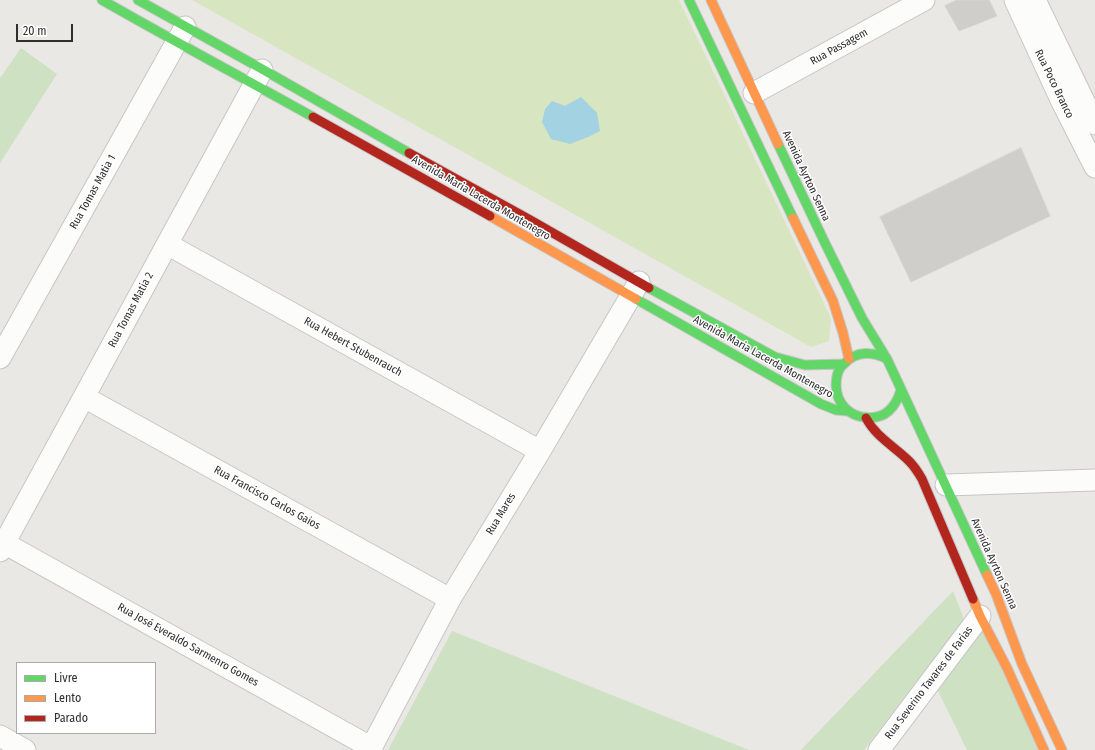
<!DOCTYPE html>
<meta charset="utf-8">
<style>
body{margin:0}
#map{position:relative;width:1095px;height:750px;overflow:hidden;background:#eae8e5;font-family:"Fira Sans Condensed",sans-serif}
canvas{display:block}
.legend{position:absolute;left:16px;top:662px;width:140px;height:72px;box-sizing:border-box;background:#fff;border:1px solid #ababab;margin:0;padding:5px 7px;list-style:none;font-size:12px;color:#2e2e2e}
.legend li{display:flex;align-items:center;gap:8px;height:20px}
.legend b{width:20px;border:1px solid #ababab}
.scale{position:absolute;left:16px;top:24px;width:57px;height:18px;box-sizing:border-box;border:2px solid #2e2e2e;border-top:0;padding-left:5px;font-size:12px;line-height:14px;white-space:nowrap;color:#2e2e2e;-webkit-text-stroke:3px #fff;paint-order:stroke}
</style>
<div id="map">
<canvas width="1095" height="750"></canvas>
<ul class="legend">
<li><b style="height:5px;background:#63d668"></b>Livre</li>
<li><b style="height:5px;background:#ff974d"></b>Lento</li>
<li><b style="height:5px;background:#b3261e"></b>Parado</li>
</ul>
<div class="scale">20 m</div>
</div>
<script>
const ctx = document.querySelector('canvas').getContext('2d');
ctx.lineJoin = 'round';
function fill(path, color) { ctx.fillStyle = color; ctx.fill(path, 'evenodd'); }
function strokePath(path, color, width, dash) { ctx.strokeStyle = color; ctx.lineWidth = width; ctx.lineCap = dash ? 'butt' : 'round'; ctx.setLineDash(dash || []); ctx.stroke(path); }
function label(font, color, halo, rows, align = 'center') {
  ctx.font = font + ' "Fira Sans Condensed",sans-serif'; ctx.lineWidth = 3; ctx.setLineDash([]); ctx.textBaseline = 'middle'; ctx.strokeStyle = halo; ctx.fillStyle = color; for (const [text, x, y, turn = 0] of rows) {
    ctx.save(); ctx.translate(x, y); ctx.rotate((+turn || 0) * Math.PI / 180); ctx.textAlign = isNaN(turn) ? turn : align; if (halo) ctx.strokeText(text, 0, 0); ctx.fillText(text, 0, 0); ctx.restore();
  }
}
const green = new Path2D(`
 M21 48 57 74 0 163V78Z
 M953 591 964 619 864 750H801Z
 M981 625 1039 750H967L938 691Z
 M452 631 749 750H388Z`);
const pitch = new Path2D(`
 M192 0H679L831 318 829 341 811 347Z`);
const water = new Path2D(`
 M581 97 597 113 600 131 588 137 570 144 551 139 542 122 545 109 552 101 565 106Z`);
const building = new Path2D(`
 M957 0H989L997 16 959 31 945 6Z
 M1021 148 1050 216 911 282 880 217Z`);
const street = new Path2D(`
 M1015 0 1062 102 1095 167
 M1035 0 1095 124
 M754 93 924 0
 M167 244 540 451
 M0 358 185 27
 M84 397 450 599
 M946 485 1095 480
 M4 543 372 748
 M0 551 262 70
 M0 736 25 750
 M370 750 450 599 540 451 639 282
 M879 750 980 616`);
const fast = new Path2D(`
 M102 0C172 40 243 78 313 117
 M138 0 262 69 409 153
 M689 0 793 218
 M778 144 825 243 862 318 887 359 901 389C898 401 890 415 876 417 850 421 832 402 837 376 838 371 841 366 845 363 856 351 873 351 887 359
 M649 288 775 357 805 365 843 364
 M636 299 821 404 836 410 848 411
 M901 389 987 575`);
const slow = new Path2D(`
 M711 0 778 144
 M490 216 636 299
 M793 218 833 301 843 333 849 359
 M987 575 996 594 1022 664 1062 750
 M973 599 980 616 1007 668 1044 750`);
const jam = new Path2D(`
 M313 117 490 216
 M409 153 532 221 649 288
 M866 418C876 437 894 446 909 461 914 466 918 472 922 479L973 599`);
const streetNames = [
 ["Rua Passagem",839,47,-29],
 ["Rua Poco Branco",1054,84,64],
 ["Avenida Ayrton Senna",806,176,65],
 ["Rua Tomas Matia 1",93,192,-61],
 ["Avenida Maria Lacerda Montenegro",481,198,30],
 ["Rua Tomas Matia 2",131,310,-62],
 ["Rua Hebert Stubenrauch",353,347,29],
 ["Avenida Maria Lacerda Montenegro",763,357,29],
 ["Rua Francisco Carlos Gaios",267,498,29],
 ["Rua Mares",501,514,-59],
 ["Avenida Ayrton Senna",994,564,66],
 ["Rua José Everaldo Sarmenro Gomes",188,645,29],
 ["Rua Severino Tavares de Farias",929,683,-53]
];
fill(green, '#cee1c2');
fill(pitch, '#d7e5c1');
fill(water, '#a3d2e2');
fill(building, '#d0cecb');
strokePath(building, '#d6d4d1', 1);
strokePath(street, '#c7c6c7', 23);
strokePath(fast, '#c7c6c7', 11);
strokePath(slow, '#c7c6c7', 11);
strokePath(jam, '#c7c6c7', 11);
strokePath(street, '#fcfcfb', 21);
strokePath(fast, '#63d668', 9);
strokePath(slow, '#ff974d', 9);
strokePath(jam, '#b3261e', 9);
label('11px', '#2e2e2e', '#fff', streetNames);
</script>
